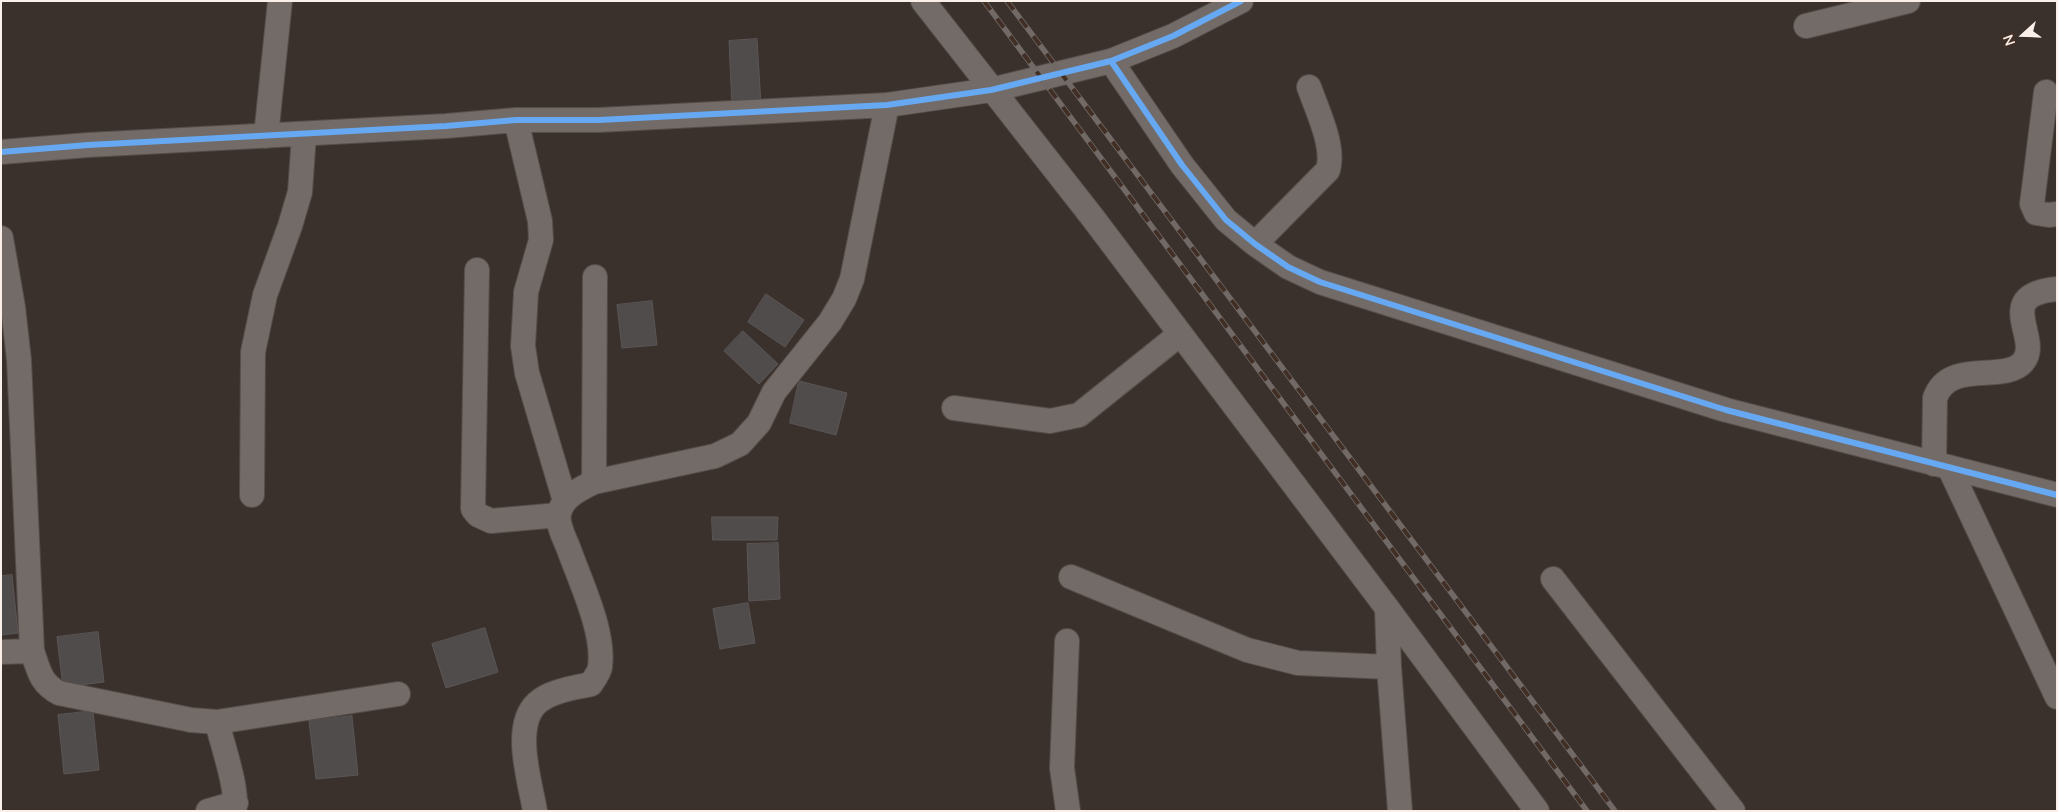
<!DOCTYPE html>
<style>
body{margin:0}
#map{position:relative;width:2058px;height:812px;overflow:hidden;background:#3b312c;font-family:Mulish,sans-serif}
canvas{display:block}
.frame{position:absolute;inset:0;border:2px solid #fbefe9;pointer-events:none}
.north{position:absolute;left:1998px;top:10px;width:50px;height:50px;-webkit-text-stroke:4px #412f26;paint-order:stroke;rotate:250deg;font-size:14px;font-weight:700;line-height:20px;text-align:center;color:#fbefe9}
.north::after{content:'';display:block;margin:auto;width:18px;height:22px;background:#fbefe9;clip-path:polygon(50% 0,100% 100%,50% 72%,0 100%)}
</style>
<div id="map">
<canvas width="2058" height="812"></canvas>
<div class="frame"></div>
<div class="north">N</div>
</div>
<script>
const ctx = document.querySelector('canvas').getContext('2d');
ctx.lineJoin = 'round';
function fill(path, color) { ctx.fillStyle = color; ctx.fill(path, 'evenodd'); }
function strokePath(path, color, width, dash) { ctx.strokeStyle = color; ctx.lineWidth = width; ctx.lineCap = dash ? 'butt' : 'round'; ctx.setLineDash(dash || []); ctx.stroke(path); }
const building = new Path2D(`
 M757 39 761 105 732 106 729 41Z
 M766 294 804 320 785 347 748 322Z
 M652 301 657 345 622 348 617 305Z
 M743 331 778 364 759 384 724 351Z
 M799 381 847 393 836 435 790 423Z
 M712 517H778L777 540H713Z
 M778 543 780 599 749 601 747 544Z
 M12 575 18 633 1 635V576Z
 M748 603 755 643 720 649 713 609Z
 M485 628 498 672 446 688 432 644Z
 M98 632 104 682 63 687 57 637Z
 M93 711 99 770 64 774 58 715Z
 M352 716 358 775 316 779 309 721Z`);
const street = new Path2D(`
 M923 1 1093 218 1387 608 1537 811
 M1806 26 1908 1
 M1111 61 1182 165 1226 220 1255 244 1288 267 1320 282 1726 410 2057 495
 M2046 92 2032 204 2036 213 2049 215 2057 214
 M516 120 540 221 541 240 526 292 523 346 527 373 565 501
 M266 136 280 1
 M1 152 88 145 446 126 516 120H599L887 105 991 90 1111 61 1173 36 1241 1
 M1 238 13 307 19 360 32 651C39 670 40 683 59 693L191 720 217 722 398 694
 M1255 244 1328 170C1335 146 1317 110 1309 87
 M477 270 473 509 478 515 491 521 559 515
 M954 408 1050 421 1079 415 1180 334
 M1934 464 1935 398C1949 358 2004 384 2023 362 2043 339 1991 295 2057 289
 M1949 467 2057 697
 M594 482 595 277
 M252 495 253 352 265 295 290 226 300 192 304 135
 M1071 577 1247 650 1298 663 1389 667
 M1553 579 1733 811
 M1387 608 1389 667 1400 811
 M1067 641 1062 768 1068 811
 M1 652 32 651
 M217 722C222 744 239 790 234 811
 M208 811 236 803
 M535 811C530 781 512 726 537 703 550 691 574 688 591 684 594 679 599 673 600 667 605 632 580 581 568 547 564 538 557 523 559 514 562 497 580 489 594 482L715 456 740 444 759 423 774 392 830 322 844 299 852 279 887 105`);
const rail = new Path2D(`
 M984 1 1587 811
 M1007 1 1615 811`);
const cycleway = new Path2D(`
 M1111 61 1182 165 1226 220 1255 244 1288 267 1320 282 1726 410 2057 495
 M1 152 88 145 446 126 516 120H599L887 105 991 90 1111 61 1173 36 1241 1`);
fill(building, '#504c4c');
strokePath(building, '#5a5657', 1);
strokePath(street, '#554d48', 26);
strokePath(street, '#736b67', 24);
strokePath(rail, '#716966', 5.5);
strokePath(rail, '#412f26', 4, [11]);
strokePath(cycleway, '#66a8f1', 6);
</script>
